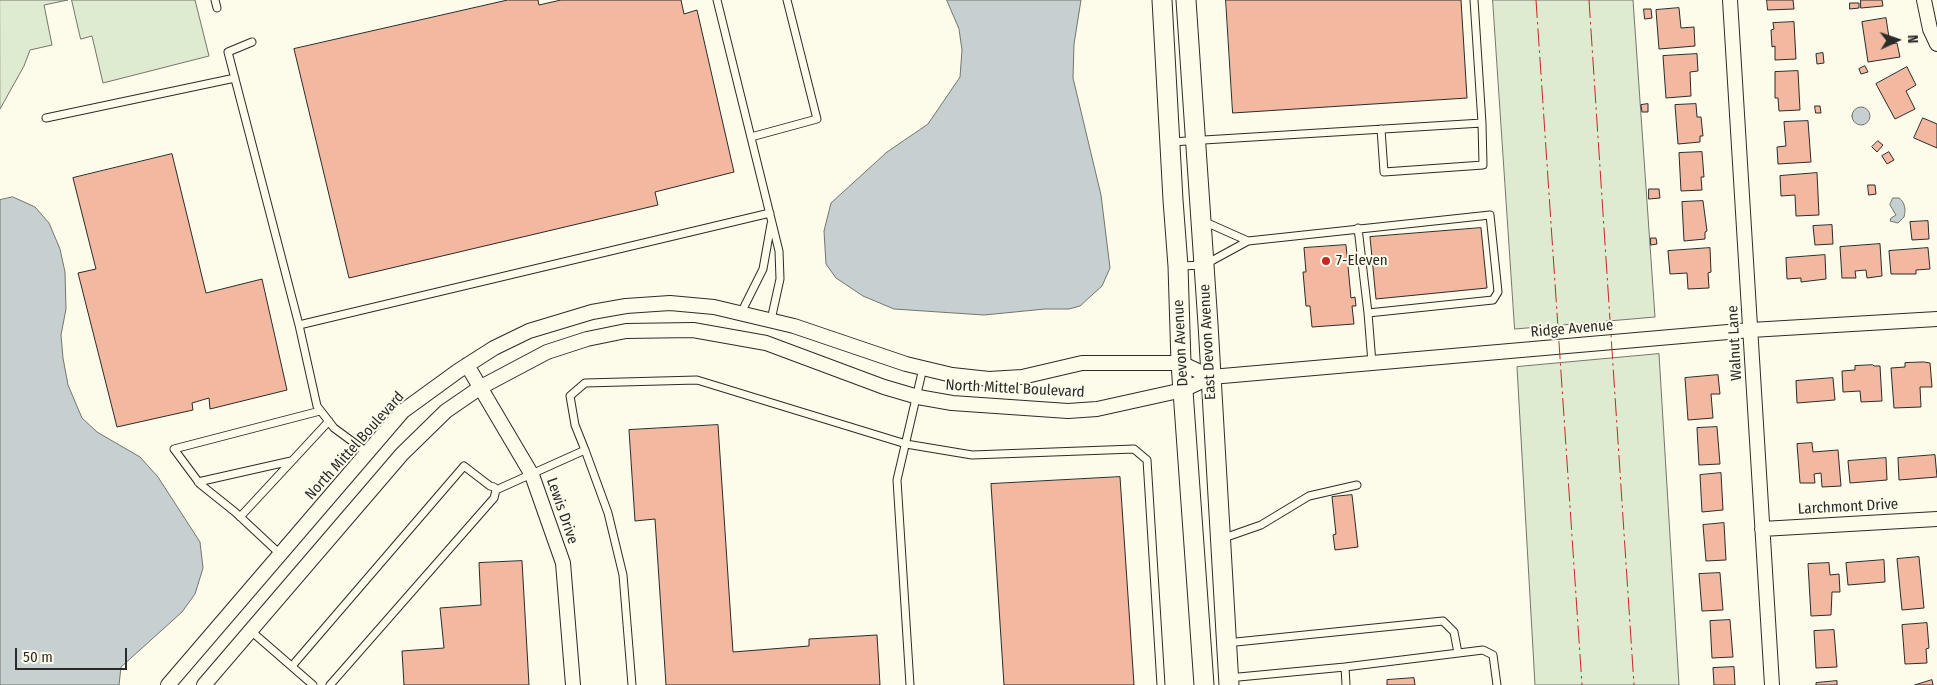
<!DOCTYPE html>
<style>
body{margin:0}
#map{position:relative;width:1937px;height:685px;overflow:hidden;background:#fdfbea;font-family:"Fira Sans Condensed",sans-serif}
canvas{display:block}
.north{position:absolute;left:1872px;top:15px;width:50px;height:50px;-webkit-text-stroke:4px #fdfbea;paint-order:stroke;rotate:87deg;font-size:14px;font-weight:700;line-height:20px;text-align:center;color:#2b2b2b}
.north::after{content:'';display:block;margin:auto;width:18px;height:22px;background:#2b2b2b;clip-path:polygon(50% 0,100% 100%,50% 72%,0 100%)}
.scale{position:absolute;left:15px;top:648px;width:112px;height:22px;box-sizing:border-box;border:2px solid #2b2b2b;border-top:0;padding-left:6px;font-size:15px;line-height:18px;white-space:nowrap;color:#2b2b2b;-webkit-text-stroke:4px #fdfbea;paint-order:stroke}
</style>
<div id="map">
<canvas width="1937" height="685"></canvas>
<div class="north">N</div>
<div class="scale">50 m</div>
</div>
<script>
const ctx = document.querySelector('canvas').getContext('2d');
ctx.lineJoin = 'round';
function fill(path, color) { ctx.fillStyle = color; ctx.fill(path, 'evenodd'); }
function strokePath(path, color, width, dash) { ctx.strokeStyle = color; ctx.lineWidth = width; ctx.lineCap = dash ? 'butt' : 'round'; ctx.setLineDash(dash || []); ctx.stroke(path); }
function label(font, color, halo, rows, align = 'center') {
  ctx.font = font + ' "Fira Sans Condensed",sans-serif'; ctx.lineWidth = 4; ctx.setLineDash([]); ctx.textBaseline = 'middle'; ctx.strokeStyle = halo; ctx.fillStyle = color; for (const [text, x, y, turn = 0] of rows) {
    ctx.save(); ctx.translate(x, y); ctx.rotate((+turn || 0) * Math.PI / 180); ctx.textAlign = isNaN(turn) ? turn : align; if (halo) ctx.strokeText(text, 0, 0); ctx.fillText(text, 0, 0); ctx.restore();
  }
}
const green = new Path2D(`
 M0 0H68L44 5 52 45 30 50 24 66 0 109Z
 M72 0H195L209 56 103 83 92 36 81 39Z
 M1493 0H1633L1655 317 1515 329Z
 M1659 354 1679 685H1535L1517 367Z`);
const water = new Path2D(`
 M947 0H1081L1074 44 1073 78 1101 195 1110 268 1102 286 1080 306 1069 309H1045L984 315 894 309 863 296 836 278 826 264 824 231 831 203 887 152 928 124 960 77 962 50 959 29Z
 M1852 116a9 9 0 1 1 18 0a9 9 0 1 1-18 0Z
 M13 197 35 207 49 223 60 249 65 272 66 309 61 335 63 358 68 385 82 418 97 432 140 457 158 477 200 542 203 568 195 594 182 612 121 667 119 685H0V200Z
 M1893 198H1899C1905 202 1906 210 1904 217L1898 223 1890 221 1891 218 1896 215 1890 205Z`);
const building = new Path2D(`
 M508 0H538L539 5 561 0H681L684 14 697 10 734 172 655 192 658 205 349 278 294 49Z
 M1226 0H1461L1467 98 1233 113Z
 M1767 0H1793L1794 9 1768 10Z
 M1861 0H1882L1883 6 1861 8Z
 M1850 3H1859V8L1850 9Z
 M1679 8 1681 28 1694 27 1695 46 1659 49 1656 10Z
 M1644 9H1651L1652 18 1645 19Z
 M1886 18 1890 44 1897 43 1900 57 1868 62 1862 22Z
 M1794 22 1796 59 1775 60V46L1772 47 1771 30 1774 29 1773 23Z
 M1823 53 1824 63 1817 64 1816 54Z
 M1697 54 1698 71 1690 72 1691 96 1666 98 1663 56Z
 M1865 66 1868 72 1861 74 1859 69Z
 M1907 67 1916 85 1906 91 1915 109 1895 119 1876 84Z
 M1798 71 1800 110 1779 111 1778 98H1775V72Z
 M1648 104V112H1642L1641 105Z
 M1696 104 1697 117H1701L1703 136H1700V142L1678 144 1675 105Z
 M1815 106H1820L1821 113H1816Z
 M1923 118 1937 124V148L1914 138Z
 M1808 121 1811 162 1778 164 1777 147 1786 146 1784 122Z
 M1878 141 1883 145 1877 152 1872 147Z
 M1702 152 1704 177H1701L1702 190 1681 191 1679 153Z
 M1889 152 1894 160 1887 164 1882 156Z
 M172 154 206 293 262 279 287 390 210 409 209 398 192 403 193 410 117 427 78 273 96 269 73 178Z
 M1817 173 1819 215 1796 216 1795 195 1781 196 1780 176Z
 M1868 185H1875L1876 194 1869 195Z
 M1649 189H1659L1660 198 1649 199Z
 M1703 201 1707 231 1705 232V239L1684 241 1682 202Z
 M1928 221 1929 239 1912 240 1910 222Z
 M1832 225 1833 244 1815 245 1813 226Z
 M1481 228 1487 288 1376 299 1370 237Z
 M1651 238H1656L1657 244 1651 245Z
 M1880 244 1882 276 1867 278 1866 270 1855 271 1856 278H1842L1840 247Z
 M1346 245 1351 298 1355 297 1356 306H1352L1354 324 1312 327 1310 306H1306L1303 272H1306L1304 248Z
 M1710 248 1711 272 1708 273 1709 288 1688 289 1687 273 1670 274 1668 251Z
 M1928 248 1930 269 1916 270V274H1891L1889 251Z
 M1825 255 1826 279 1801 282V278L1787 279 1786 258Z
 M1924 362 1930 363 1932 387H1920L1921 407 1894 408 1891 368 1905 367V363Z
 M1873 365 1874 366H1880L1882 401 1861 402 1860 391 1843 392 1842 371 1855 370V366Z
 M1718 375 1720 394H1711L1713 418 1688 420 1685 378Z
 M1833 378 1835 400 1797 403 1796 381Z
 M718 425 733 652 809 646V639L877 635 880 685H666L655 519 635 521 629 430Z
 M1717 427 1720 464 1699 465 1697 428Z
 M1812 443 1813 452 1838 450 1841 486 1822 487 1821 473 1814 474 1815 483H1800L1797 444Z
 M1935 455 1937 477 1899 480 1898 458Z
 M1886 458 1887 480 1850 483 1848 461Z
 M1721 473 1723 510 1702 512 1700 475Z
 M1120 477 1134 685H1004L991 484Z
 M1352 495 1358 547 1335 550 1333 535 1336 534 1332 497Z
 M1724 523 1726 560 1706 561 1703 525Z
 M1919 557 1924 608 1902 610 1897 559Z
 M1884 560 1885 582 1848 585 1846 563Z
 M522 561 529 685H404L402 651 444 648 440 608 481 605 479 563Z
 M1829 563 1830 575 1839 574 1840 592H1832L1831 615 1811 616 1808 564Z
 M1720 573 1723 610 1702 611 1699 574Z
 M1730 620 1733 657 1712 658 1710 621Z
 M1927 623 1929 648 1926 649 1927 663 1905 664 1902 625Z
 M1834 630 1837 667 1816 668 1814 631Z
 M1734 667 1735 685H1714L1713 668Z
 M1414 678 1415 685H1387V680Z
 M1932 680 1933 685H1915Z
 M1837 681V685H1816V683Z`);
const lane = new Path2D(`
 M215 0 217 8
 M717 0 779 251 780 279 771 320
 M252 42 228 52 299 325 770 213
 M46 118 235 78
 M1381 129 1384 172 1483 165 1482 123
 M751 137 817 119 787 0
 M1171 142 1482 123 1474 0
 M1203 221 1248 241
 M1358 228 1368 313
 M1180 266 1204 265 1248 241 1490 215 1498 292 1493 300 1368 313 1372 363
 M741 313 763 269 771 224
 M299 325 317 406 334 428 368 453
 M585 450 608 513 623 575 632 685
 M198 482 291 461
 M496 490 585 450 575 425 570 396 585 383 697 380 906 444 972 455 1134 449 1147 460 1161 685
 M240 517 329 421
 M1221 539 1261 525 1309 496 1357 485
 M280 554 235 512 200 484 174 449 320 411
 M251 631 313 685
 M1226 643 1443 621 1454 632 1458 653
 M292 666 464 466 490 486 494 487 496 490 494 498 330 685
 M1345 667 1483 650 1493 655 1497 685
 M1228 678 1345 667 1346 685
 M910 685 897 480 923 368`);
const street = new Path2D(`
 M1730 0 1772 685
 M1924 0 1930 29 1937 44
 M467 365 532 475 563 563 573 685
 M1762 529 1937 519
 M168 685 403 411 458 371 494 348 529 331 592 312 626 306 670 303 714 307 794 326 906 364 952 375 989 379 1022 377 1082 363H1181L1211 377
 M204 685 402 454 446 411 481 387 547 352 587 339 626 331 693 330 766 343 884 387 918 397 952 403 1068 411 1097 409 1183 390 1211 377 1751 330 1937 319`);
const secondary = new Path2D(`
 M1162 0 1173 200 1178 266 1181 363 1204 685
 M1186 0 1208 324 1229 685`);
const power = new Path2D(`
 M1536 0 1582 685
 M1589 0 1634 685`);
const markers = [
 [1326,261,5,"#c62828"]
];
const poiNames = [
 ["7-Eleven",1336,261]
];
const streetNames = [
 ["Ridge Avenue",1572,329,-5],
 ["East Devon Avenue",1208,342,-93],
 ["Devon Avenue",1181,343,-93],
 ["Walnut Lane",1735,343,-93],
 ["North Mittel Boulevard",1015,389,3],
 ["North Mittel Boulevard",355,446,-48],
 ["Larchmont Drive",1848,507,-3],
 ["Lewis Drive",562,511,71]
];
fill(green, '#deebd1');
strokePath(green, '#74746e', 1);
fill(water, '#c7d0d0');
strokePath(water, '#74746e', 1);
fill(building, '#f2b8a0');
strokePath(building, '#2b2b2b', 1);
strokePath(lane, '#2b2b2b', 9);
strokePath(street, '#2b2b2b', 16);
strokePath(secondary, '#2b2b2b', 21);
strokePath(lane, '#fdfbea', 7);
strokePath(street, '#fdfbea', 14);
strokePath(secondary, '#fdfbea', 19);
strokePath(power, '#c62828', 1, [18, 4, 2.5, 4]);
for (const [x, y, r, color] of markers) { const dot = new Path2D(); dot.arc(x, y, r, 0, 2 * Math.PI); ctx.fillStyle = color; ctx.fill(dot); strokePath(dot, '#fdfbea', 2); }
label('15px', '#2b2b2b', '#fdfbea', poiNames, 'left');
label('15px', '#2b2b2b', '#fdfbea', streetNames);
</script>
